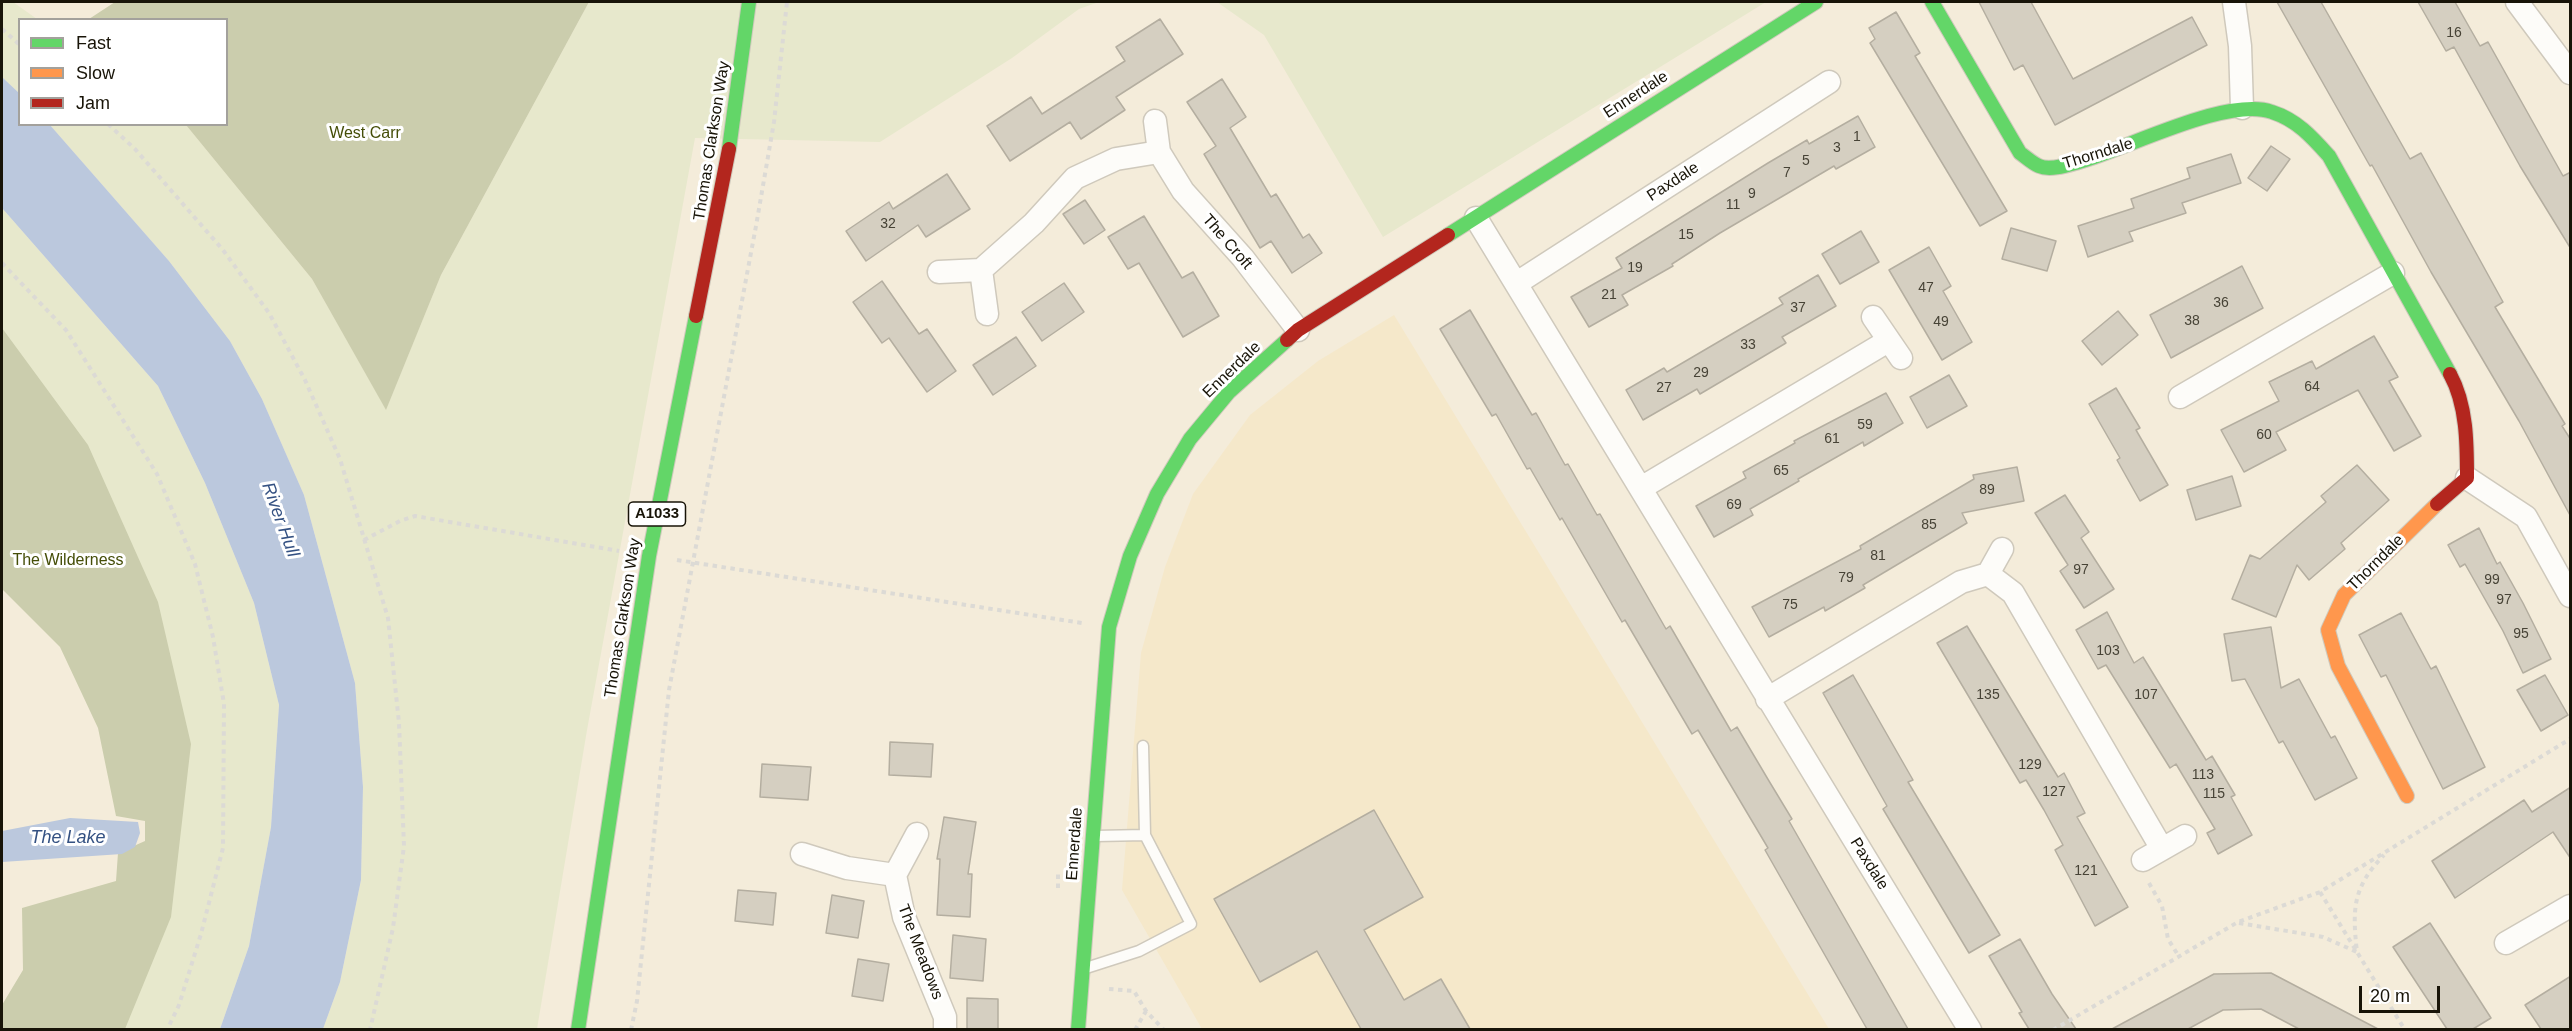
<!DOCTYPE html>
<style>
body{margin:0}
#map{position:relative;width:2572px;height:1031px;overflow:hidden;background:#f4ecda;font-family:Arial,sans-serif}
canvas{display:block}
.frame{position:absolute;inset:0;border:3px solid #181408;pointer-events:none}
.legend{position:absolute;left:18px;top:18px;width:210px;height:108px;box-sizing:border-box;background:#fff;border:2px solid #a3a19c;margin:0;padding:8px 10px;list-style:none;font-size:18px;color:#181408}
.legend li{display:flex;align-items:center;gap:12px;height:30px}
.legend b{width:30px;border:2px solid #a3a19c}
.scale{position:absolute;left:2359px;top:986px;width:81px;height:27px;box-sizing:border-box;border:3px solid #181408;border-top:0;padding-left:8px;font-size:18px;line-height:21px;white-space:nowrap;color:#181408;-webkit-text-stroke:4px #fff;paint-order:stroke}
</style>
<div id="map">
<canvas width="2572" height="1031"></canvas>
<div class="frame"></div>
<ul class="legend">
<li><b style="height:8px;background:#63d668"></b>Fast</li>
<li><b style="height:8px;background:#ff974d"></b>Slow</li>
<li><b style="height:8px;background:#b3261e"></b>Jam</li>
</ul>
<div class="scale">20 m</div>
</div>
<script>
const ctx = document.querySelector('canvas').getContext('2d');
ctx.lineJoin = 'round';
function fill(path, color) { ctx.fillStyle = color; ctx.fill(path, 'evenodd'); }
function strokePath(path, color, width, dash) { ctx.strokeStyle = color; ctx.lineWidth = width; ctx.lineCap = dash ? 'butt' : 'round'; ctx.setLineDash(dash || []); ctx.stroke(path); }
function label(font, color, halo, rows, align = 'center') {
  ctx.font = font + ' Arial,sans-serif'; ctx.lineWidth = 6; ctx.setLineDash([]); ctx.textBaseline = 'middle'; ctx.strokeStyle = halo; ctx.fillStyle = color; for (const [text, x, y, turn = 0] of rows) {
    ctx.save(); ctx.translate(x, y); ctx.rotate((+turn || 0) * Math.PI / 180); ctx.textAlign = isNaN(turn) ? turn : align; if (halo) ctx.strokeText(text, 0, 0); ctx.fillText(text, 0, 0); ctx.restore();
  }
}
const built = new Path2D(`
 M1394 315 1829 1029H1202L1122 890 1141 653 1165 567 1193 494 1250 415 1318 361Z`);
const green = new Path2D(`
 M2 2H13L37 19 20 20 19 93 2 77Z
 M589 2H1099L1079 9 1012 58 880 142 695 138 587 730 537 1029H323L340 982 361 880 363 787 355 683 304 495 262 399 230 341 169 261 50 125H186L312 279 386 409 441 275Z
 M1217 2H1766L1383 237 1264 35Z
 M2 208 158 386 205 483 254 603 279 705 271 827 249 946 220 1029H85L156 872 169 684 2 351Z`);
const forest = new Path2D(`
 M115 2H589L441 275 386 410 312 279 186 125 226 124V20L89 19Z
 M2 328 88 445 158 602 191 744 171 917 125 1029H2V1005L23 970 22 908 116 881 118 853 145 841V821L116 816 98 728 60 647 2 589Z`);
const water = new Path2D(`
 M2 77 19 93 20 124 50 125 169 261 230 341 262 399 304 495 355 683 363 787 361 880 340 982 323 1029H220L249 946 271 827 279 705 254 603 205 483 158 386 2 208Z
 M70 818 138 822 140 833 135 847 122 854 2 862V831Z`);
const building = new Path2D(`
 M1979 2H2031L2073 79 2192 17 2207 45 2055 125 2023 65 2014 70Z
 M2277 2H2321L2410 159 2421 153 2503 302 2495 307 2565 424 2562 426 2571 440V517L2519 421 2431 272 2372 165 2370 166Z
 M2418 2H2455L2480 46 2488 42 2563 176 2571 172V249L2520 166 2454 47 2446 51Z
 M1896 12 1920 53 1915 56 2007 211 1980 226 1870 43 1875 39 1869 28Z
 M1160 19 1183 54 1116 97 1125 110 1081 139 1070 122 1010 161 987 126 1031 97 1042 114 1125 61 1116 47Z
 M1222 79 1246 117 1230 128 1271 197 1276 194 1303 238 1309 234 1322 253 1292 273 1271 241 1260 248 1204 154 1216 146 1187 102Z
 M1858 116 1875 147 1836 169 1834 166 1720 233 1672 264 1673 266 1622 295 1628 305 1589 327 1571 297 1622 268 1616 258 1768 163 1807 140 1809 144Z
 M2271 146 2290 159 2267 191 2248 178Z
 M2231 154 2241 183 2182 203 2186 213 2129 232 2133 241 2088 257 2078 226 2134 208 2131 199 2190 178 2187 168Z
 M947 174 970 209 926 237 918 225 866 261 846 231 889 202 893 209Z
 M1085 200 1105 230 1084 244 1063 214Z
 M1144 216 1182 278 1193 272 1219 316 1183 337 1139 263 1128 269 1108 237Z
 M2011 228 2056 241 2047 271 2002 259Z
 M1861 231 1879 262 1840 284 1822 254Z
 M1929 247 1951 286 1943 291 1972 342 1942 360 1889 270Z
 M2242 266 2263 308 2171 358 2150 315Z
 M1818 275 1836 306 1782 337 1786 343 1739 371 1700 394 1697 389 1643 420 1626 390 1664 368 1667 372 1783 304 1779 298Z
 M882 281 919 334 927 329 956 371 927 392 889 338 882 343 853 302Z
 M1064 283 1084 312 1042 341 1022 312Z
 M1470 310 1532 415 1536 413 1565 465 1568 464 1597 515 1600 514 1666 629 1670 626 1731 731 1737 727 1769 781 1792 819 1789 821 1908 1029H1867L1765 850 1768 848 1698 730 1692 734 1625 620 1622 622 1562 518 1560 520 1530 468 1527 469 1496 414 1492 416 1440 329Z
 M2118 311 2138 335 2102 365 2082 341Z
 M2374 336 2398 377 2389 381 2421 436 2394 451 2358 390 2276 432 2286 450 2244 472 2221 430 2279 401 2269 382 2312 361 2316 369Z
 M1016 337 1036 366 993 395 973 365Z
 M1949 375 1967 406 1927 428 1910 397Z
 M2116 388 2140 428 2136 430 2168 485 2140 501 2117 460 2120 458 2089 404Z
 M1886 393 1903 423 1864 446 1863 442 1798 479 1799 481 1750 509 1753 515 1714 537 1696 506 1746 478 1743 472 1795 443 1794 441Z
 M2357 465 2389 500 2341 543 2345 549 2309 580 2297 565 2276 617 2232 599 2250 555 2260 559 2326 502 2321 496Z
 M2017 467 2024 501 1962 513 1967 523 1863 585 1865 588 1825 611 1824 607 1769 637 1752 607 1861 549 1860 546 1974 479 1973 475Z
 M2232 476 2241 506 2196 520 2187 490Z
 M2065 495 2089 532 2081 538 2114 589 2084 608 2060 571 2068 565 2035 513Z
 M2479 528 2497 564 2500 562 2523 603 2551 659 2523 673 2503 631 2465 564 2460 567 2448 545Z
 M2107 612 2134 663 2143 657 2206 760 2212 756 2235 795 2231 797 2252 835 2218 854 2207 833 2215 829 2176 764 2170 768 2106 665 2098 669 2076 630Z
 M2401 613 2431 669 2436 666 2485 767 2443 789 2386 675 2381 677 2359 635Z
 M1967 626 2058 777 2064 773 2085 813 2077 817 2128 907 2095 926 2055 850 2063 845 2044 810 2026 780 2020 783 1937 643Z
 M2271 627 2281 688 2299 679 2331 738 2335 736 2357 778 2315 800 2283 741 2279 743 2245 679 2232 681 2224 634Z
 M1853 675 1913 780 1908 782 2000 935 1969 953 1883 809 1887 806 1823 693Z
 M2545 675 2568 715 2541 731 2517 690Z
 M890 742 933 744 931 777 889 775Z
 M762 764 811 767 808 800 760 797Z
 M2571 787V859L2553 832 2455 898 2432 861 2524 800 2532 812Z
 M1374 810 1423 897 1364 930 1404 1000 1441 979 1470 1029H1361L1317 951 1260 982 1214 899Z
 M944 817 976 822 968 874H972L970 917 937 915 940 859H937Z
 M738 890 776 893 773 925 735 921Z
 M832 895 864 901 858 938 826 933Z
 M2430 923 2491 1018 2473 1029H2447L2393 947Z
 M953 935 986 939 983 981 950 978Z
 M2020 939 2052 994 2076 1029H2029L2019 1013 2022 1012 1989 956Z
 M858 959 889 964 883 1001 852 996Z
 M2271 973 2378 1029H2299L2261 1009 2223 1010 2188 1029H2112L2214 974Z
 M2571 976V1029H2541L2525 1005Z
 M967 998 998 999V1029H967Z`);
const path = new Path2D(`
 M2 29 20 45
 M108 124 135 149 223 250 269 313 305 380 340 459 388 618 399 723 404 846 393 928 370 1030
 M2 263 66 330 157 474 195 564 213 637 224 704 223 848 201 934 179 1005 167 1030
 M364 540 400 521 415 516 619 551
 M677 560 1082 623
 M2149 883 2162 906 2168 939 2178 955
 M1058 888V872
 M2320 892 2405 1030
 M2239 923 2323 937 2357 952C2352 908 2353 887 2384 855
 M1109 989 1134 991 1146 1011 1164 1030
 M631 1030 637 1001 669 690 756 226 774 122 787 2
 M1135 1030 1146 1011
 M2053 1030 2238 922 2320 892 2570 739`);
const lane = new Path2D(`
 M1096 836 1145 835
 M1086 968 1139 951 1191 924 1145 835 1143 746`);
const street = new Path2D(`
 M2234 2 2240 46 2242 108
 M2517 2 2570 73
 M1155 121 1159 152
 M1476 218 1970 1030
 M981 270 1034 223 1075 178 1116 159 1159 152 1183 191 1243 258 1298 330
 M939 272 981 270 987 314
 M1517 283 1829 82
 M1873 317 1901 358
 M2180 397 2393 273
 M2467 478 2526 517 2570 596
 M1641 488 1888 341
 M1988 574 2002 549
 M1767 699 1961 582 1988 574 2013 593 2162 849
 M802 854 847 868 895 875 904 917 945 1017V1030
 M2143 860 2185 836
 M895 875 917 834
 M2506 943 2570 906`);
const fast = new Path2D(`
 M1932 2 2020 153C2026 157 2032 163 2039 166 2050 171 2068 165 2079 162 2127 149 2227 96 2272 112 2297 120 2312 137 2329 156L2450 374
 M729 149 749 2
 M1448 235 1816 2
 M578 1030 649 556 696 316
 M1078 1030 1109 627 1130 556 1157 494 1190 439 1229 392 1287 340`);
const slow = new Path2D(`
 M2407 796 2338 666 2328 630 2344 595 2437 504`);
const jam = new Path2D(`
 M696 316 729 149
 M1287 340 1298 330 1448 235
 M2437 504 2467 478C2467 444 2467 405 2450 374`);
const numberNames = [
 ["16",2454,33],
 ["1",1857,137],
 ["3",1837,148],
 ["5",1806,161],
 ["7",1787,173],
 ["9",1752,194],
 ["11",1733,205],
 ["32",888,224],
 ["15",1686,235],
 ["19",1635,268],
 ["47",1926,288],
 ["21",1609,295],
 ["36",2221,303],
 ["37",1798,308],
 ["38",2192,321],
 ["49",1941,322],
 ["33",1748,345],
 ["29",1701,373],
 ["64",2312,387],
 ["27",1664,388],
 ["59",1865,425],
 ["60",2264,435],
 ["61",1832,439],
 ["65",1781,471],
 ["89",1987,490],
 ["69",1734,505],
 ["85",1929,525],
 ["81",1878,556],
 ["97",2081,570],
 ["79",1846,578],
 ["99",2492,580],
 ["97",2504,600],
 ["75",1790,605],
 ["95",2521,634],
 ["103",2108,651],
 ["135",1988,695],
 ["107",2146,695],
 ["129",2030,765],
 ["113",2203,775],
 ["127",2054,792],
 ["115",2214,794],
 ["121",2086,871]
];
const shields = [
 [657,514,57]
];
const shieldNames = [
 ["A1033",657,514]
];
const streetNames = [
 ["Ennerdale",1636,95,-33],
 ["Thomas Clarkson Way",712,141,-81],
 ["Thorndale",2098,154,-17],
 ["Paxdale",1673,182,-33],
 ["The Croft",1227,242,49],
 ["Ennerdale",1232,370,-44],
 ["Thorndale",2376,563,-45],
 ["Thomas Clarkson Way",623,618,-81],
 ["Ennerdale",1075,844,-86],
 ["Paxdale",1869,864,58],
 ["The Meadows",920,952,69]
];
const parkNames = [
 ["West Carr",365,134],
 ["The Wilderness",68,561]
];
const waterNames = [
 ["River Hull",280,520,70],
 ["The Lake",68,838]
];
fill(built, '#f5e8ca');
fill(green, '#e7e8cc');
fill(forest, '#cbcdad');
fill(water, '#bbc8dd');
fill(building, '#d5cfc1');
strokePath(building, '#b4aea0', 1.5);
strokePath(lane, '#cfc9bc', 13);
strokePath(street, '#cfc9bc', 25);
strokePath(fast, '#cfc9bc', 16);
strokePath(slow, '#cfc9bc', 16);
strokePath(jam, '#cfc9bc', 16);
strokePath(path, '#dcdad5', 4, [4.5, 4.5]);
strokePath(lane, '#fdfcf9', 10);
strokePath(street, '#fdfcf9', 22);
strokePath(fast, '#63d668', 14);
strokePath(slow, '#ff974d', 14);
strokePath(jam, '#b3261e', 14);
label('14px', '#474336', null, numberNames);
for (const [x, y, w] of shields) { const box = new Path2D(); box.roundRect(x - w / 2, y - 12, w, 24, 4.5); ctx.fillStyle = '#fff'; ctx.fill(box); strokePath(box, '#181408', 1.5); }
label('bold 15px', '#181408', null, shieldNames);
label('16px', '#181408', '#fff', streetNames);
label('16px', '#454e08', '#fff', parkNames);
label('italic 18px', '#345182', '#fff', waterNames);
</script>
